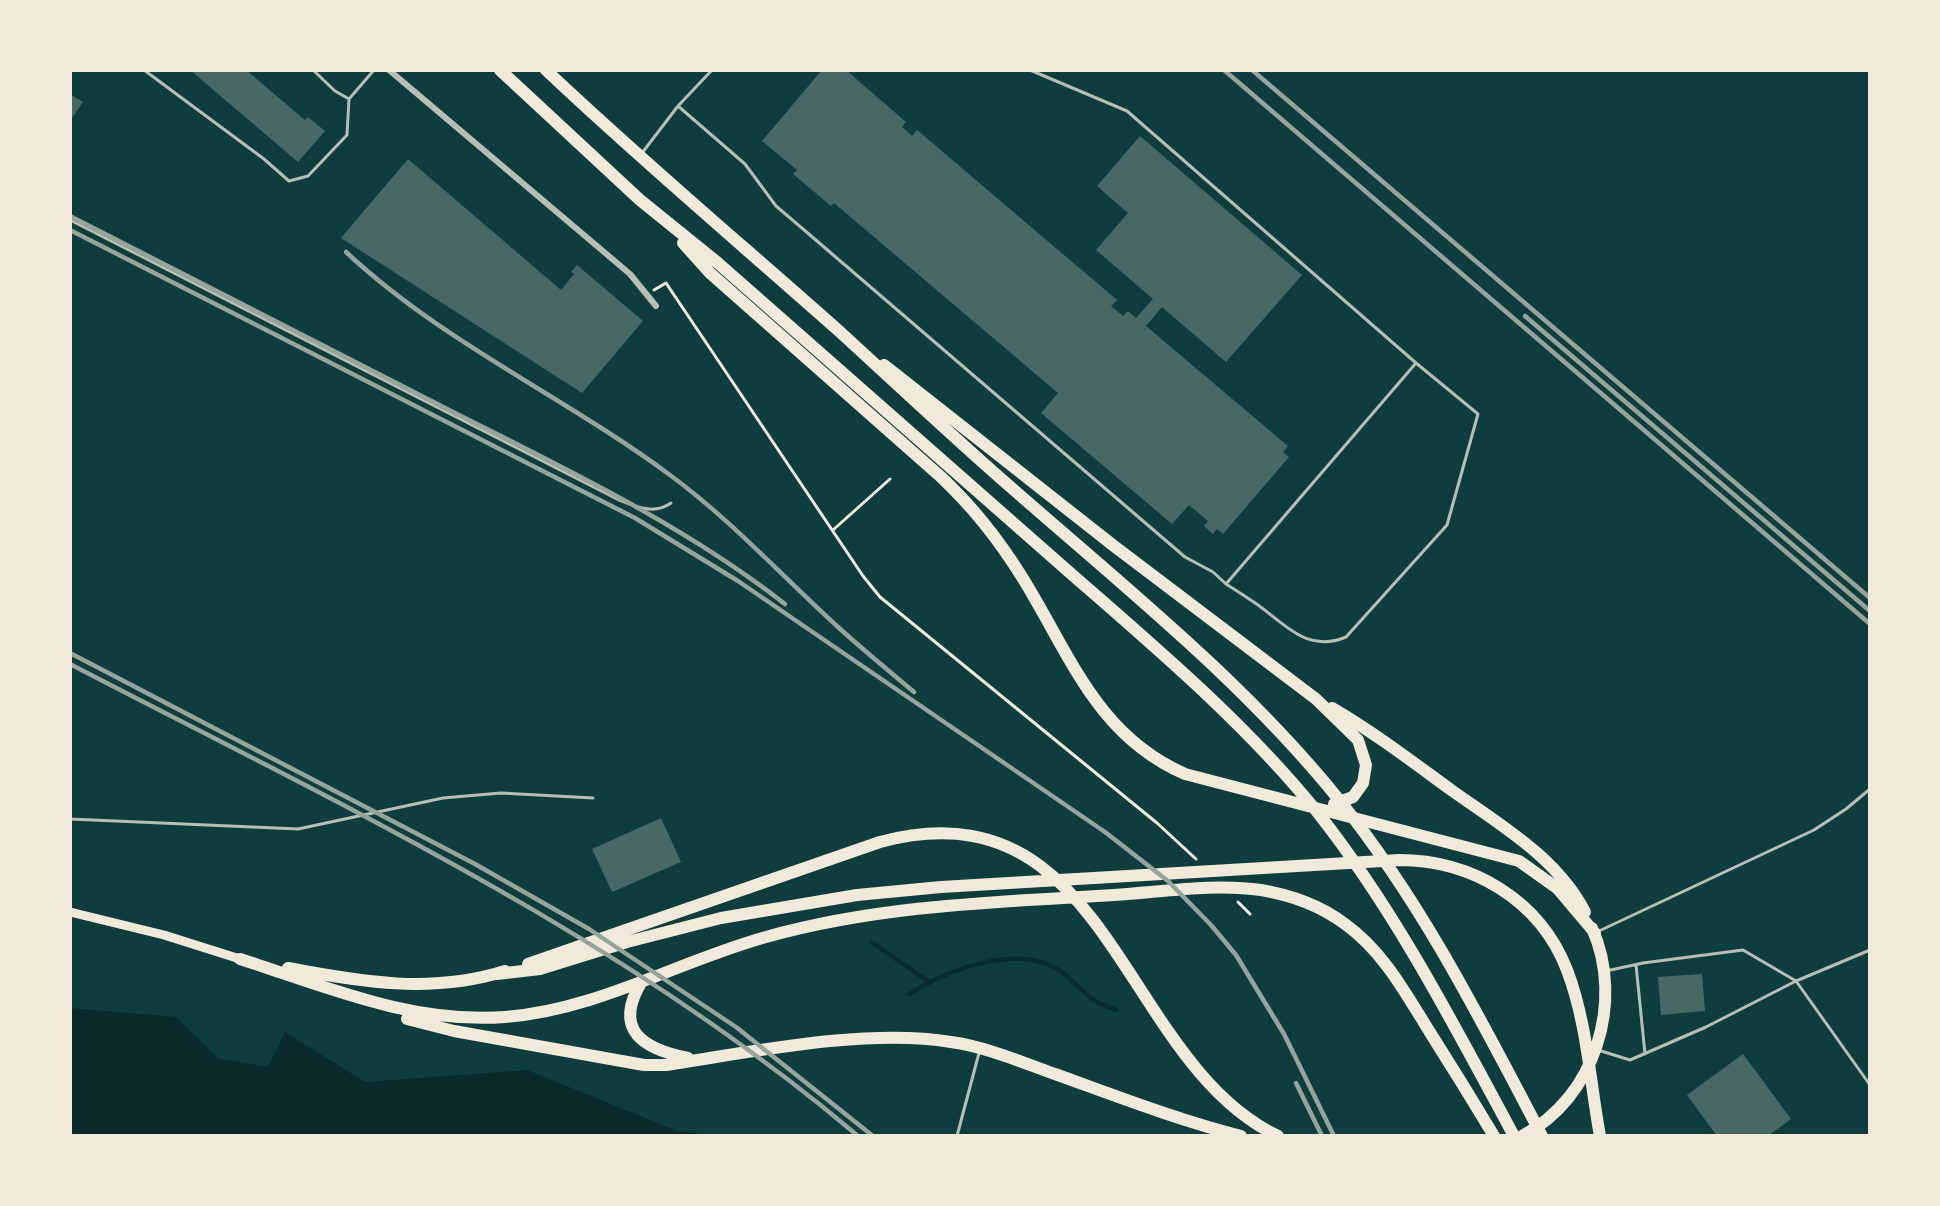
<!DOCTYPE html>
<style>
body{margin:0}
#map{position:relative;width:1940px;height:1206px;overflow:hidden;background:#0f3d3e;font-family:Commissioner,sans-serif}
canvas{display:block}
.frame{position:absolute;inset:0;border:72px solid #f1e9da;pointer-events:none}
</style>
<div id="map">
<canvas width="1940" height="1206"></canvas>
<div class="frame"></div>
</div>
<script>
const ctx = document.querySelector('canvas').getContext('2d');
ctx.lineJoin = 'round';
function fill(path, color) { ctx.fillStyle = color; ctx.fill(path, 'evenodd'); }
function strokePath(path, color, width, dash) { ctx.strokeStyle = color; ctx.lineWidth = width; ctx.lineCap = dash ? 'butt' : 'round'; ctx.setLineDash(dash || []); ctx.stroke(path); }
const water = new Path2D(`
 M70 1008 176 1017 219 1059 268 1067 285 1032 365 1082 527 1070 678 1131 714 1135H71Z`);
const stream = new Path2D(`
 M871 942 928 981
 M910 994C944 970 1016 945 1055 968 1069 975 1079 989 1091 998 1098 1003 1108 1007 1116 1010`);
const building = new Path2D(`
 M190 70H246L305 120 308 117 325 131 298 162Z
 M822 70H846L906 122 902 127 912 136 917 130 1117 300 1111 306 1123 316 1128 311 1136 318 1153 299 1096 250 1128 213 1097 186 1140 136 1302 275 1226 362 1162 307 1146 326 1288 446 1283 452 1289 457 1223 534 1217 529 1213 534 1204 526 1208 521 1189 505 1172 524 1041 413 1058 393 834 203 831 206 793 174 797 170 762 141Z
 M70 94 83 102 70 121Z
 M408 159 561 290 574 274 571 272 577 265 643 321 582 393 341 238Z
 M661 818 681 862 612 892 592 849Z
 M1702 974 1705 1011 1661 1015 1658 977Z
 M1743 1054 1791 1119 1768 1136H1717L1687 1095Z`);
const path = new Path2D(`
 M654 290 666 283 863 576 880 597 1157 823 1196 859
 M833 530 890 479
 M1238 902 1250 914`);
const service = new Path2D(`
 M144 70 264 159 289 181 308 176 347 135 349 99 374 70
 M313 70 335 91 349 99
 M678 106 745 164 776 206 803 229 1185 557 1213 572 1226 584 1416 363 1127 111 1030 70
 M642 153 678 106 712 70
 M70 220 619 500C637 507 654 515 671 503
 M1226 584C1237 591 1248 598 1258 605 1287 626 1308 653 1346 637L1447 525 1478 414 1416 363
 M70 819 298 829 443 798 501 793 593 798
 M1599 931 1814 830 1846 809 1870 789
 M1870 950 1796 981 1870 1085
 M1636 965 1645 1054
 M1598 1050 1630 1060 1706 1027 1796 981 1743 950 1643 963 1606 971
 M957 1136 979 1053`);
const minor = new Path2D(`
 M389 70 630 274 656 306`);
const secondary = new Path2D(`
 M70 912 164 935 240 959`);
const motorway = new Path2D(`
 M500 70 640 200 718 263C832 363 946 463 1060 564 1150 643 1243 720 1318 813 1396 912 1454 1025 1514 1136
 M546 70C641 160 741 244 839 331 897 384 954 438 1014 490 1127 589 1245 683 1340 801 1422 903 1481 1020 1542 1136
 M683 243 710 273 941 477C972 506 999 540 1022 577 1070 654 1096 735 1185 774L1519 861 1557 888 1595 933
 M884 365 1114 546 1316 699 1358 740 1366 765 1363 783 1353 797 1334 804
 M1332 708C1375 733 1414 763 1454 792 1502 826 1557 858 1585 912
 M240 959C327 987 412 1024 505 1017 597 1010 679 961 766 937 880 905 997 902 1114 895 1162 892 1214 883 1261 890 1291 895 1321 906 1345 924 1384 952 1406 994 1431 1034 1452 1067 1473 1101 1494 1136
 M528 964 880 842C1111 781 1119 1060 1278 1136
 M288 968C361 982 432 994 505 971
 M497 974 540 969 627 942 721 918 857 895 941 887 1399 860C1472 860 1540 900 1567 970 1587 1022 1590 1082 1600 1136
 M642 981C612 1030 643 1049 688 1058
 M407 1019 454 1031 644 1065H666C752 1052 866 1028 951 1042 987 1047 1021 1062 1055 1074 1116 1096 1178 1120 1241 1136
 M1522 1136C1595 1098 1625 1002 1592 928`);
const rail = new Path2D(`
 M1224 70 1870 624
 M1252 70 1870 598
 M70 216C199 281 327 347 455 413 568 470 685 526 785 604
 M70 230 635 518 738 581 1105 832 1168 881 1211 925 1236 955 1284 1034 1334 1136
 M346 252C442 342 565 397 670 475 731 520 782 576 838 627 862 649 888 670 914 692
 M1525 316 1870 611
 M70 653 475 864 589 929 736 1027 873 1136
 M70 664C343 806 621 935 858 1136
 M1296 1083 1322 1136`);
fill(water, '#0a2a2b');
strokePath(stream, '#0a2a2b', 4.5);
fill(building, '#486865');
strokePath(path, '#f1e9da', 3);
strokePath(service, '#b8beb3', 3);
strokePath(minor, '#b8beb3', 6);
strokePath(secondary, '#f1e9da', 9);
strokePath(motorway, '#f1e9da', 12);
strokePath(rail, '#97a49c', 4.5);
</script>
